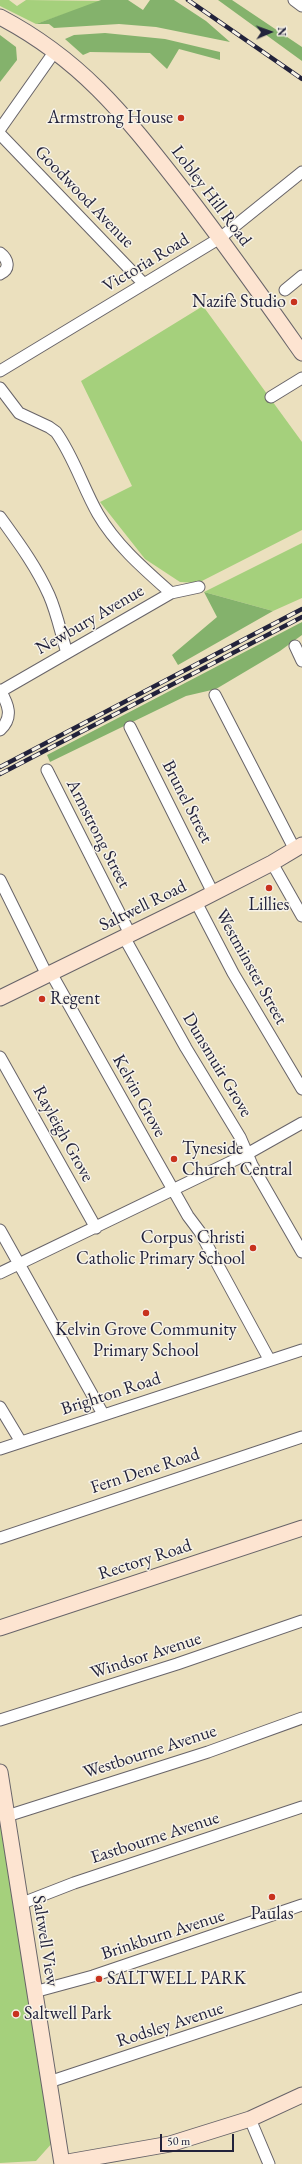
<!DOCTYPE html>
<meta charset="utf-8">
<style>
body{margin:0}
#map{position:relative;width:302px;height:2164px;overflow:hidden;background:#ebe0be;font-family:"EB Garamond",serif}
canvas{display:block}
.north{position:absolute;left:250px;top:12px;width:40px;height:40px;-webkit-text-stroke:3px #f7f3e8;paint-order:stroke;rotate:88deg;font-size:11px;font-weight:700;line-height:16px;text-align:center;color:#22223b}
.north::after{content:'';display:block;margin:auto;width:14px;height:18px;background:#22223b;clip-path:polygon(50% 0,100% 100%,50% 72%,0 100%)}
.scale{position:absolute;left:160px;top:2134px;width:74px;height:18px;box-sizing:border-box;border:2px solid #22223b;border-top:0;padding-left:5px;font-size:12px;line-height:14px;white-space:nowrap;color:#22223b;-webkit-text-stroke:3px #f7f3e8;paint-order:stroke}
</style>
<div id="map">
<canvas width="302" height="2164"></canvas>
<div class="north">N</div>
<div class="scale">50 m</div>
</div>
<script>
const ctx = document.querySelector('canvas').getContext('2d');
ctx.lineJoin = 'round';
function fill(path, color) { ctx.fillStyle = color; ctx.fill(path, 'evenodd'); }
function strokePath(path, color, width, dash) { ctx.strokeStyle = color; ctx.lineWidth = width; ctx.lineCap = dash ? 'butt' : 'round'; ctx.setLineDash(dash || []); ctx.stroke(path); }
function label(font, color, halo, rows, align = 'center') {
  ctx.font = font + ' "EB Garamond",serif'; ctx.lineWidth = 3; ctx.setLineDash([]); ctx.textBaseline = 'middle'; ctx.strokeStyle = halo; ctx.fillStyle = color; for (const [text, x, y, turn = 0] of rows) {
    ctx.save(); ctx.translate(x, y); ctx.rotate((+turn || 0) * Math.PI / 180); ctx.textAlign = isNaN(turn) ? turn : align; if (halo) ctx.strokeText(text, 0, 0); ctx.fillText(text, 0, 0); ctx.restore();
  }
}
const green = new Path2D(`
 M0 0H9L17 6 26 0 102 1 36 24 0 6Z
 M203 306 302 442V530L198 583 180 582 145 559 100 502 132 486 81 381Z
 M302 543V598L273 611 204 592Z
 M0 1818 53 2142 36 2161 0 2163Z`);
const forest = new Path2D(`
 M101 0H128L143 10 150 0H174L206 21 230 42 156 27 119 24 54 28 49 24H36Z
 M218 0H232L302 47V61Z
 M105 33 165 39 220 52V60L179 49 167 69 150 53 90 52 83 55 65 39 74 35Z
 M0 35 16 47 17 60 0 82Z
 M204 592 273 611 178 665 172 655 217 617Z
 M302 622V635L280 651 216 689 186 696 50 762 47 755Z`);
const street = new Path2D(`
 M294 0 302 6
 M0 129 55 51
 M0 134 144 284
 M0 253C8 259 11 269 0 274
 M285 290 302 276
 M0 371 220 238 302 172
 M0 388 19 413 49 427 56 432C74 457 83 488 98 514 116 545 144 569 171 593
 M271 397 302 378
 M0 517C18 542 36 566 49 595 57 613 61 634 67 653
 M295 646 302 661
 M0 690C8 704 14 717 0 730
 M1 691 171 593 199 587
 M215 695 295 850
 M130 727 213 893
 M47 770 130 934
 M272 863 302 916
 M0 880 47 975
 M196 902 233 973 302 1089
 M124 937 186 1048 240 1137 252 1165 302 1252
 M51 973 150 1149 188 1216 200 1232 269 1359
 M0 1057 96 1228
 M0 1230 103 1414
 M0 1273 247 1154 302 1123
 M0 1407 21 1442
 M0 1449 302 1350
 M0 1538 302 1437
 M0 1720 177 1664 302 1621
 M7 1816 208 1752 302 1718
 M20 1904 74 1883 302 1807
 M34 1992 93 1976 302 1905
 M49 2082 302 1998
 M250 2119 269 2164`);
const secondary = new Path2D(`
 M0 17C80 59 123 113 177 182 221 238 261 295 302 353
 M0 998 196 902 272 863 302 845
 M0 1628 302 1528
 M0 1772 62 2164
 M62 2163 170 2144 250 2119 302 2095`);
const rail = new Path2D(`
 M188 0 302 79
 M0 767 302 609
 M0 774 302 617`);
const markers = [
 [181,118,4,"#c8321e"],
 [294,302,4,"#c8321e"],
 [269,888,4,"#c8321e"],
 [42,999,4,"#c8321e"],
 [174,1159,4,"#c8321e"],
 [253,1248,4,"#c8321e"],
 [146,1313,4,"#c8321e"],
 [272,1897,4,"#c8321e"],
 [99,1979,4,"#c8321e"],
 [16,2014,4,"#c8321e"]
];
const poiNames = [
 ["Armstrong House",173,118,"right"],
 ["Nazifè Studio",286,302,"right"],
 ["Lillies",269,905,"center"],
 ["Regent",50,999],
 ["Tyneside",182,1149],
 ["Church Central",182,1170],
 ["Corpus Christi",245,1238,"right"],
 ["Catholic Primary School",245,1259,"right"],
 ["Kelvin Grove Community",146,1330,"center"],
 ["Primary School",146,1351,"center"],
 ["Paulas",272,1914,"center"],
 ["SALTWELL PARK",107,1979],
 ["Saltwell Park",24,2014]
];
const streetNames = [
 ["Lobley Hill Road",211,196,53],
 ["Goodwood Avenue",84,197,46],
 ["Victoria Road",146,263,-31],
 ["Newbury Avenue",90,620,-30],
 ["Brunel Street",187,802,63],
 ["Armstrong Street",98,834,63],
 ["Saltwell Road",143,906,-26],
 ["Westminster Street",251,967,61],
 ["Dunsmuir Grove",217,1065,59],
 ["Kelvin Grove",139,1096,61],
 ["Rayleigh Grove",63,1134,61],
 ["Brighton Road",111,1394,-18],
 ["Fern Dene Road",145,1471,-18],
 ["Rectory Road",145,1560,-18],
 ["Windsor Avenue",146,1656,-18],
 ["Westbourne Avenue",150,1752,-18],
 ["Eastbourne Avenue",155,1838,-18],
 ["Brinkburn Avenue",163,1935,-18],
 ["Saltwell View",45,1941,81],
 ["Rodsley Avenue",170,2025,-18]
];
fill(green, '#a5d07c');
fill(forest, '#84b26c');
strokePath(street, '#686469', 13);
strokePath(secondary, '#686469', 17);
strokePath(street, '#fff', 11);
strokePath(secondary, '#fde4d1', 15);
strokePath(rail, '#22223b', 4.5);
strokePath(rail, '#f7f3e8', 3, [9]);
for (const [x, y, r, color] of markers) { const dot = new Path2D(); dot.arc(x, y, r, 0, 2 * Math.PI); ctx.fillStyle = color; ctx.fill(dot); strokePath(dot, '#f7f3e8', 1.5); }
label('18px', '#22223b', '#f7f3e8', poiNames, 'left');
label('18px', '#22223b', '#f7f3e8', streetNames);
</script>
